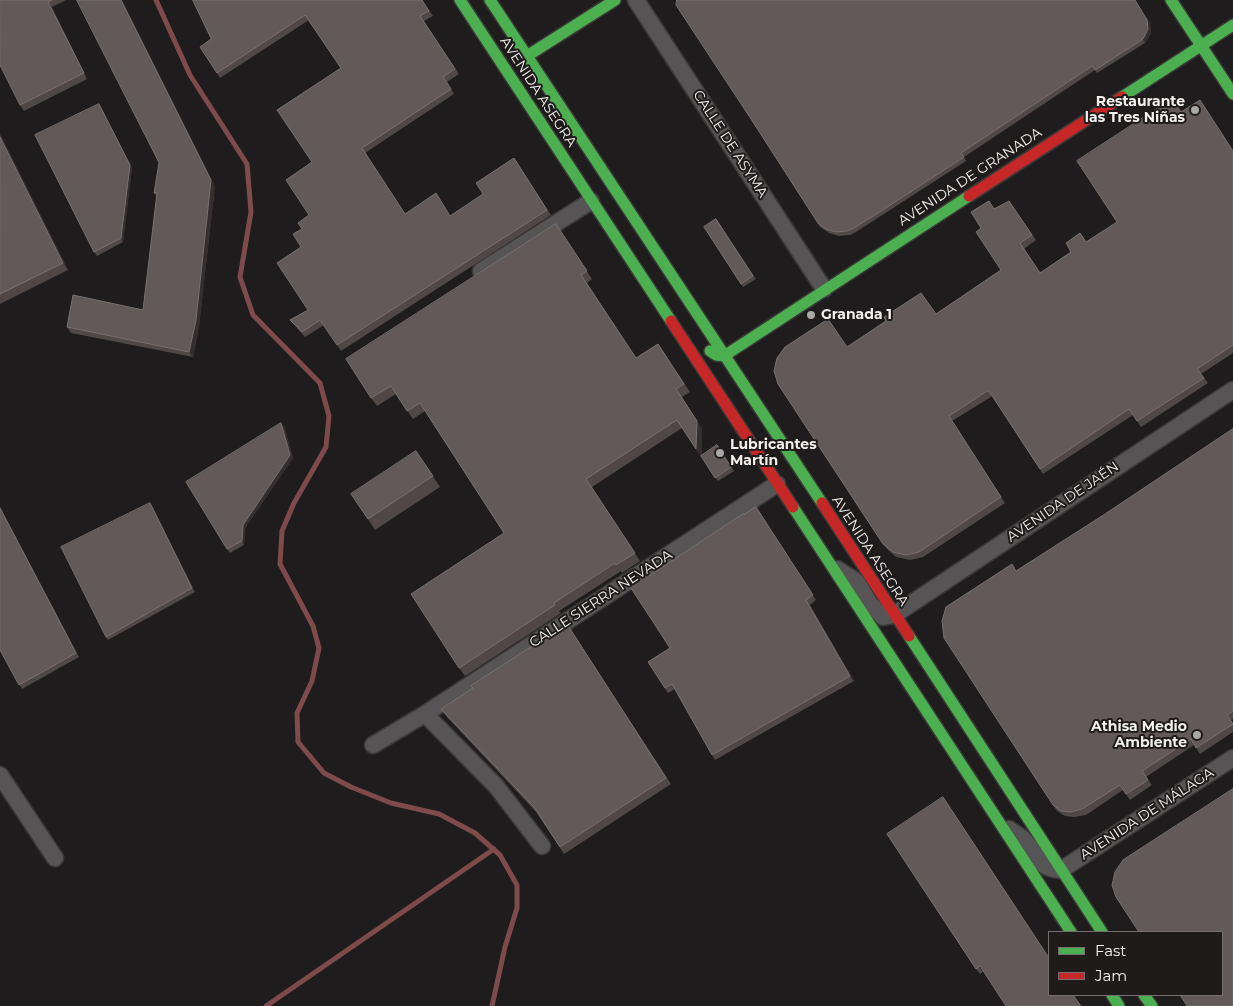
<!DOCTYPE html>
<meta charset="utf-8">
<style>
body{margin:0}
#map{position:relative;width:1233px;height:1006px;overflow:hidden;background:#1e1c1c;font-family:Montserrat,sans-serif}
canvas{display:block}
.legend{position:absolute;left:1048px;top:931px;width:175px;height:65px;box-sizing:border-box;background:#1f1b1b;border:1px solid #747070;margin:0;padding:6px 9px;list-style:none;font-size:15px;color:#f3f0f0}
.legend li{display:flex;align-items:center;gap:10px;height:25px}
.legend b{width:25px;border:1px solid #747070}
</style>
<div id="map">
<canvas width="1233" height="1006"></canvas>
<ul class="legend">
<li><b style="height:6px;background:#4caf50"></b>Fast</li>
<li><b style="height:6px;background:#c62828"></b>Jam</li>
</ul>
</div>
<script>
const ctx = document.querySelector('canvas').getContext('2d');
ctx.lineJoin = 'round';
function strokePath(path, color, width, dash) { ctx.strokeStyle = color; ctx.lineWidth = width; ctx.lineCap = dash ? 'butt' : 'round'; ctx.setLineDash(dash || []); ctx.stroke(path); }
function fill(path, color) { ctx.fillStyle = color; ctx.fill(path, 'evenodd'); }
function label(font, color, halo, rows, align = 'center') {
  ctx.font = font + ' Montserrat,sans-serif'; ctx.lineWidth = 4; ctx.setLineDash([]); ctx.textBaseline = 'middle'; ctx.strokeStyle = halo; ctx.fillStyle = color; for (const [text, x, y, turn = 0] of rows) {
    ctx.save(); ctx.translate(x, y); ctx.rotate((+turn || 0) * Math.PI / 180); ctx.textAlign = isNaN(turn) ? turn : align; if (halo) ctx.strokeText(text, 0, 0); ctx.fillText(text, 0, 0); ctx.restore();
  }
}
const stream = new Path2D(`
 M156 0 190 75 247 164 251 212 240 277 253 315 320 383 329 416 326 447 294 503 282 531 280 564 313 626 319 648 312 681 297 713 298 742 324 773 351 787 391 803 439 814 475 833 500 855 517 885V908L505 947 492 1006
 M266 1006 494 849`);
const street = new Path2D(`
 M636 0 824 289
 M481 271 591 201
 M837 569 857 582 870 604 883 617 894 615 1233 390
 M425 714 496 786 542 846
 M373 745 425 714 777 484
 M0 775 55 858
 M1009 829C1014 833 1021 836 1025 841 1040 855 1035 868 1061 870L1233 758`);
const fast = new Path2D(`
 M460 0 671 321
 M490 0 822 503
 M1171 0 1233 94
 M527 56 615 0
 M1122 97 1233 25
 M710 351 716 355 724 356 969 196
 M793 507 1071 932
 M909 636 1102 932
 M1112 995 1119 1006
 M1144 995 1152 1006`);
const jam = new Path2D(`
 M969 196 1122 97
 M671 321 793 507
 M822 503 909 636`);
const wall = new Path2D(`
 M0 0H66L52 7 87 79 24 111 20 105Z
 M193 0H422L433 16 424 21 459 74 447 82 454 94 365 153 405 214 451 216 483 194 514 158 551 215 341 351 324 325 305 337 290 320 308 310 301 247 302 229 309 215 312 162 341 68 309 20 220 78 200 47 211 39Z
 M1135 0 1150 23 1151 33 1145 43 1097 73 1095 70 964 157 966 161 856 232 850 235 839 236 829 233 820 227 751 119Z
 M99 104 132 168 123 242 97 256 94 252Z
 M1181 112 1233 150V353L1201 374 1208 383 1141 427 1133 415 1043 474 992 396 991 397 952 421 1005 503 923 557 910 560 896 557 887 549 778 384 847 346 936 314 1001 270 981 228 994 209 1009 201 1036 240 1024 249 1040 273 1117 222Z
 M0 134 68 270 0 304Z
 M159 163 215 186 199 326 193 357 71 333 67 327 143 310 157 196 154 193Z
 M716 219 756 279 743 287 704 227Z
 M561 232 592 279 587 283 636 358 658 344 690 392 682 397 702 429V455L717 445 734 471 718 481 682 428 592 487 640 561 622 573 621 571 595 588 559 611 561 613 465 676 459 668 504 533 425 411 413 419 396 394 377 406 371 398Z
 M284 426 293 458 245 528 244 545 230 553 227 549Z
 M1233 429V719L1231 720 1233 724V732L1200 754 1194 745 1146 777 1152 785 1130 800 1123 790 1086 815 1074 817 1065 816 1057 811 1053 805 1016 571 1105 514Z
 M416 451 440 487 375 530 368 519Z
 M152 506 195 592 108 640 106 637Z
 M0 507 79 657 22 689 0 650Z
 M756 507 816 600 810 605 854 681 715 760 675 689 668 693 648 662 670 648 649 576Z
 M567 624 671 784 564 854 537 813 446 716 441 709 473 688Z
 M887 834 983 972 980 974 976 969Z`);
const shadedWall = new Path2D(`
 M121 0H122L215 186 199 326 193 357 189 352 196 320Z
 M1135 0 1150 23 1151 33 1145 43 1143 39Z
 M48 2 52 7 87 79 84 73Z
 M99 104 132 168 123 242 121 238Z
 M0 134 68 270 63 263 0 137Z
 M682 397 702 429V457L696 449Z
 M281 423 284 426 293 458 245 528 244 545 242 541 243 525Z
 M150 503 152 506 195 592 192 588Z
 M0 507 79 657 0 508Z
 M806 600 810 605 854 681 850 676Z`);
const building = new Path2D(`
 M0 0H52L48 2 84 73 20 105 0 65Z
 M77 0H121L211 180 196 320 189 352 67 327 73 295 143 310 157 193H154L159 163Z
 M193 0H422L429 11 420 16 455 69 443 77 451 89 362 148 405 214 436 193 450 216 483 194 476 183 514 158 547 210 337 345 320 320 302 332 290 320 308 310 277 263 301 247 293 234 302 229 298 223 309 215 286 180 312 162 277 110 341 68 305 15 217 73 200 47 211 39Z
 M677 0H1135L1147 20 1148 29 1143 39 1095 70 1092 66 961 153 964 157 878 213 854 228 847 231 836 232 826 229 818 223 751 119 676 5Z
 M1172 99 1181 112 1200 100 1233 151V345L1197 369 1204 378 1137 421 1129 409 1040 469 989 391H987L949 416 1001 497 919 552 906 555 893 552 883 544 778 384 774 371 777 358 785 347 828 319 847 347 886 321 884 317 921 293 936 314 1001 270 976 232 981 228 971 212 989 201 994 209 1009 201 1032 235 1020 243 1040 273 1071 252 1066 243 1080 233 1086 242 1117 222 1077 161Z
 M99 104 130 165 121 238 94 252 35 135Z
 M0 137 63 263 0 294Z
 M716 219 753 276 741 284 704 227Z
 M556 224 587 271 581 275 636 358 658 344 684 384 676 389 697 421 696 449 677 420 586 479 635 553 616 565 615 563 589 580 554 603 555 605 459 668 411 594 504 533 420 403 407 411 391 386 371 398 346 359Z
 M281 423 290 455 243 525 242 541 227 549 186 482Z
 M1233 429V711L1227 715 1233 724 1196 748 1191 739 1142 771 1148 780 1126 794 1120 785 1082 809 1070 812 1061 811 1053 805 944 638 942 621 946 607 1012 564 1016 571 1105 514Z
 M717 445 731 467 715 478 701 456Z
 M416 451 433 476 368 519 351 494Z
 M150 503 192 588 106 637 61 547Z
 M756 507 813 595 806 600 850 676 712 755 672 684 665 688 648 662 670 648 629 585 648 573 649 576 744 513V514Z
 M0 508 76 653 19 685 0 650Z
 M567 624 666 778 560 847 534 807 441 709 473 688 471 686Z
 M1233 789V1006H1187L1180 995H1222V932H1139L1116 897 1112 885 1115 872 1123 860Z
 M943 797 1049 958V995H1073L1081 1006H1006L980 966 976 969 887 834Z`);
const markers = [
 [1195,110,5,"#a8a6a6"],
 [811,315,5,"#a8a6a6"],
 [720,453,5,"#a8a6a6"],
 [1197,735,5,"#a8a6a6"]
];
const streetNames = [
 ["AVENIDA ASEGRA",538,92,57],
 ["CALLE DE ASYMA",730,144,57],
 ["AVENIDA DE GRANADA",970,177,-33],
 ["AVENIDA DE JAÉN",1063,502,-34],
 ["AVENIDA ASEGRA",870,551,57],
 ["CALLE SIERRA NEVADA",601,599,-33],
 ["AVENIDA DE MÁLAGA",1147,814,-33]
];
const poiNames = [
 ["Restaurante",1185,102],
 ["las Tres Niñas",1185,118],
 ["Granada 1",821,315,"left"],
 ["Lubricantes",730,445,"left"],
 ["Martín",730,461,"left"],
 ["Athisa Medio",1187,727],
 ["Ambiente",1187,743]
];
strokePath(stream, '#7e4b4a', 5);
strokePath(street, '#3a3838', 19);
strokePath(fast, '#3a3838', 14);
strokePath(jam, '#3a3838', 14);
strokePath(street, '#565454', 16);
strokePath(fast, '#4caf50', 11);
strokePath(jam, '#c62828', 11);
fill(wall, '#504747');
fill(shadedWall, '#352e2e');
fill(building, '#625959');
strokePath(building, '#787171', 1);
for (const [x, y, r, color] of markers) { const dot = new Path2D(); dot.arc(x, y, r, 0, 2 * Math.PI); ctx.fillStyle = color; ctx.fill(dot); strokePath(dot, '#1f1b1b', 2); }
label('14px', '#f3f0f0', '#1f1b1b', streetNames);
label('bold 14px', '#f3f0f0', '#1f1b1b', poiNames, 'right');
</script>
